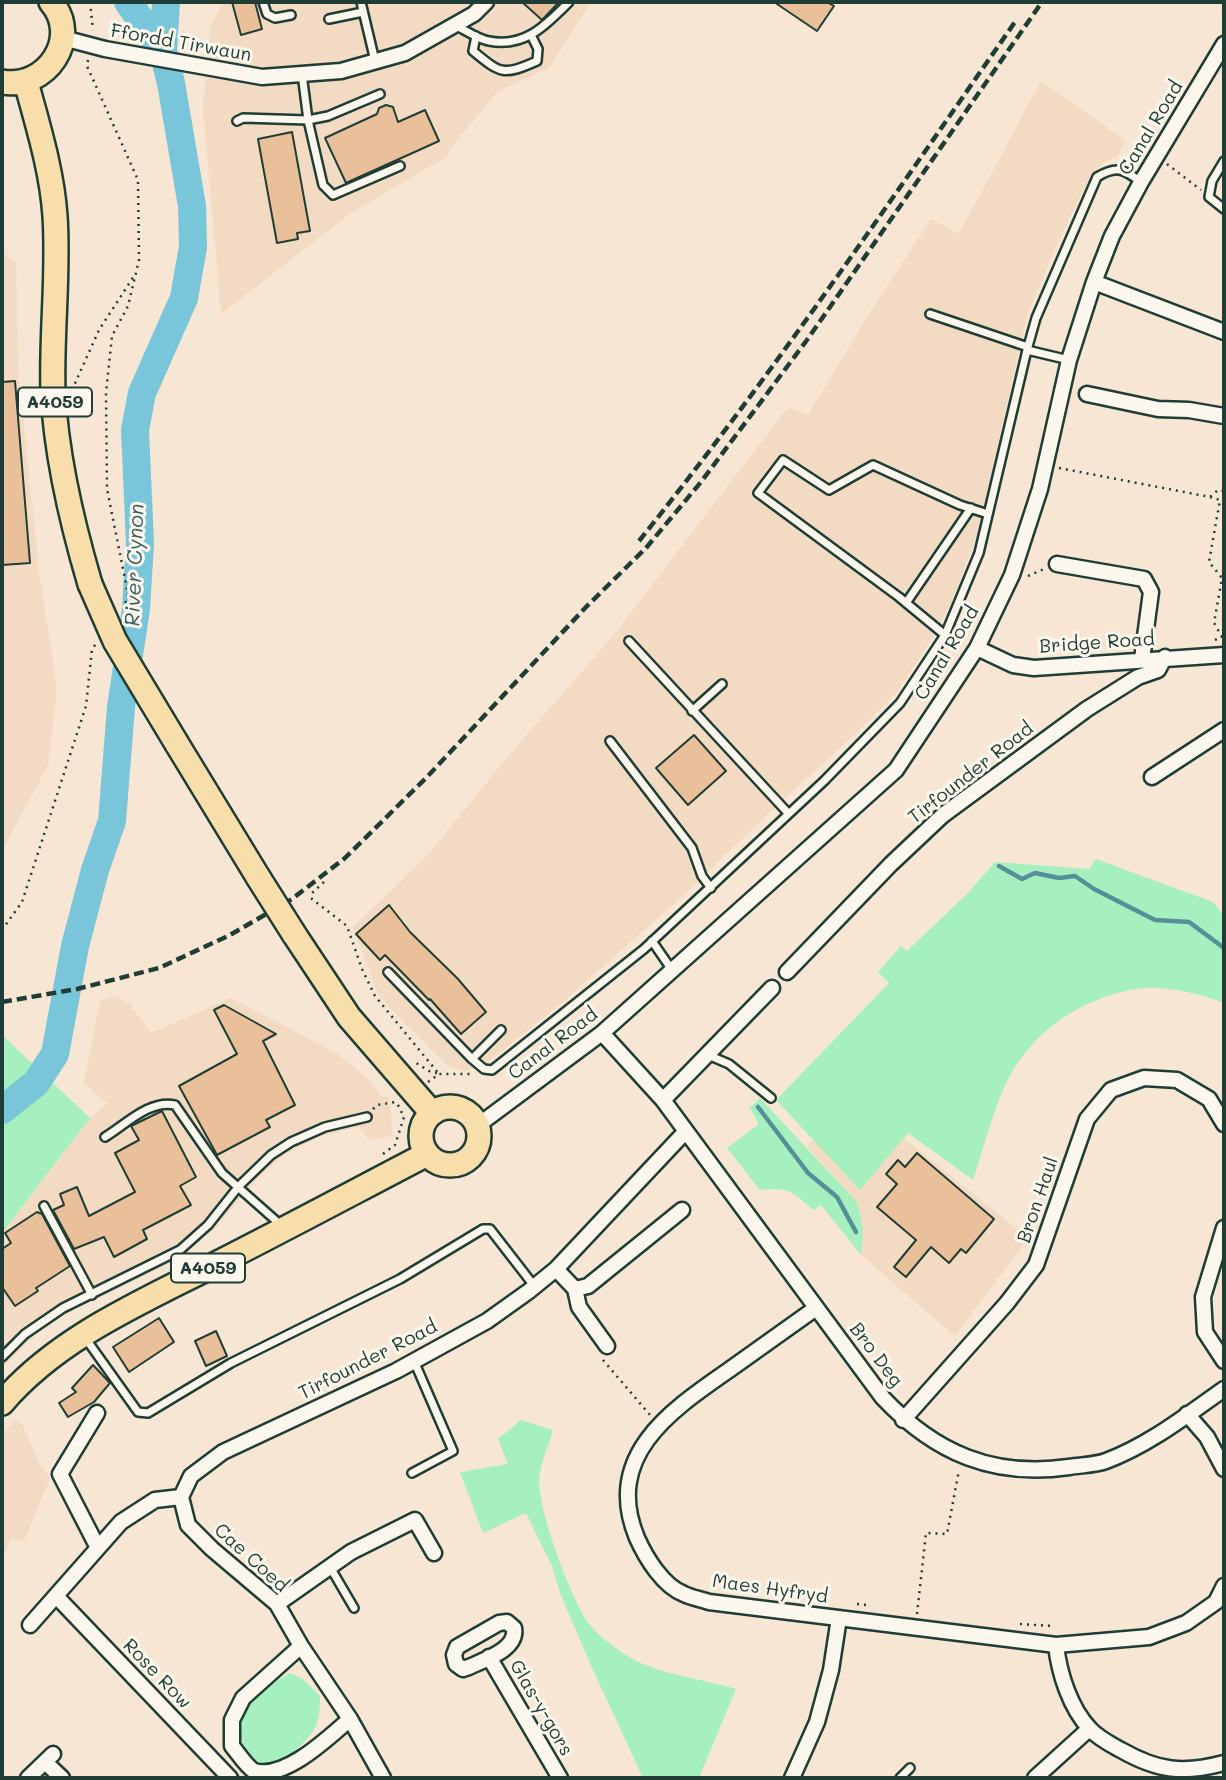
<!DOCTYPE html>
<style>
body{margin:0}
#map{position:relative;width:1226px;height:1780px;overflow:hidden;background:#f6e6d3;font-family:Mali,sans-serif}
canvas{display:block}
.frame{position:absolute;inset:0;border:4px solid #1f3d34;pointer-events:none}
</style>
<div id="map">
<canvas width="1226" height="1780"></canvas>
<div class="frame"></div>
</div>
<script>
const ctx = document.querySelector('canvas').getContext('2d');
ctx.lineJoin = 'round';
function fill(path, color) { ctx.fillStyle = color; ctx.fill(path, 'evenodd'); }
function strokePath(path, color, width, dash) { ctx.strokeStyle = color; ctx.lineWidth = width; ctx.lineCap = dash ? 'butt' : 'round'; ctx.setLineDash(dash || []); ctx.stroke(path); }
function label(font, color, halo, rows, align = 'center') {
  ctx.font = font + ' Mali,sans-serif'; ctx.lineWidth = 6; ctx.setLineDash([]); ctx.textBaseline = 'middle'; ctx.strokeStyle = halo; ctx.fillStyle = color; for (const [text, x, y, turn = 0] of rows) {
    ctx.save(); ctx.translate(x, y); ctx.rotate((+turn || 0) * Math.PI / 180); ctx.textAlign = isNaN(turn) ? turn : align; if (halo) ctx.strokeText(text, 0, 0); ctx.fillText(text, 0, 0); ctx.restore();
  }
}
const built = new Path2D(`
 M223 2H591L549 68 498 91 452 146 448 156 351 213 221 314 203 108 210 27Z
 M1041 81 1125 140 1117 157 1103 163 1090 176 1058 242 1027 316 977 535 951 603 923 653 897 692 850 739 771 811 685 894 562 1003 492 1059 465 1072 448 1066 390 1008 378 994 353 927 425 858 505 760 613 636 788 407 808 415 870 312 931 219 959 234Z
 M2 252 16 262 18 368 40 579 57 688 48 765 2 851Z
 M115 996 129 1003 151 1033 231 998 338 1054 371 1081 380 1096 389 1098 393 1136 369 1140 359 1127 321 1136 284 1155 262 1174 215 1228 180 1258 64 1315 35 1335 2 1368V1233L90 1118 107 1103 84 1083 100 1001Z
 M862 1089 908 1133 905 1139 1028 1238 955 1336 861 1255 863 1228 857 1202 807 1146Z
 M14 1420 23 1425 38 1462 50 1478 24 1541 11 1539 2 1559V1436Z`);
const green = new Path2D(`
 M1096 859 1213 902 1224 915V1003C1196 992 1160 984 1130 990 1075 1001 1026 1037 1004 1088 991 1118 983 1150 973 1180L908 1133 860 1190 776 1100 889 983 878 972 901 946 907 951 966 895 995 862 1089 869Z
 M2 1035 90 1118 2 1233Z
 M760 1098 857 1202 863 1228 861 1255 821 1205 813 1210C793 1191 787 1187 760 1190L727 1148 759 1124 750 1108Z
 M521 1420 553 1430C549 1445 539 1466 539 1482 540 1515 568 1589 585 1618 594 1633 615 1648 629 1657 663 1676 700 1678 736 1689L699 1778H643L593 1670 560 1593 552 1566 526 1513 483 1533 460 1472 508 1464 498 1439Z
 M290 1673 303 1679 320 1696C320 1723 317 1730 298 1748 294 1752 290 1757 286 1760 256 1780 230 1738 244 1711 251 1697 277 1681 290 1673Z`);
const stream = new Path2D(`
 M999 866 1022 879 1035 873 1059 878 1075 876 1094 889 1155 920 1189 922 1224 948
 M758 1107 808 1173 837 1197 856 1232`);
const river = new Path2D(`
 M128 2 163 51
 M2 1110 36 1083 55 1054 75 946 95 870 112 821 121 707 136 609 140 543 135 430 142 393 184 298 193 247 192 206 171 83 163 51 166 2`);
const building = new Path2D(`
 M232 2H255L262 29 241 35Z
 M522 2H559L542 20Z
 M774 2H827L834 6 817 31Z
 M386 105 393 107 398 122 425 110 439 141 346 183 325 138 377 114 379 108Z
 M292 132 310 231 297 233 298 239 277 243 258 139Z
 M15 381 30 563 2 565V382Z
 M694 735 726 771 688 805 656 768Z
 M389 905 410 932 458 979 486 1012 461 1034 430 999 429 1000 385 955 380 960 356 934Z
 M224 1005 276 1034 263 1041 295 1105 266 1120 270 1127 217 1155 179 1086 237 1054 214 1010Z
 M162 1111 196 1177 180 1186 191 1205 143 1230 147 1239 114 1257 104 1237 74 1249 53 1210 64 1205 60 1194 77 1187 89 1216 135 1192 115 1153 139 1140 131 1126Z
 M917 1153 994 1219 966 1253 961 1249 949 1263 931 1247 906 1277 894 1267 916 1240 877 1207 897 1184 886 1174 898 1160 905 1167Z
 M37 1212 42 1214 70 1266 36 1288 38 1291 15 1306 2 1287V1249L11 1243 5 1233Z
 M159 1318 174 1342 129 1372 113 1347Z
 M216 1331 227 1356 206 1366 195 1341Z
 M93 1365 110 1383 94 1402 68 1417 59 1403 76 1392 72 1388Z`);
const path = new Path2D(`
 M90 2 93 30
 M88 60 87 66 138 180 139 260 128 306 112 336 106 393 107 489 128 594 123 612
 M1167 164 1201 190
 M72 390 99 330 134 276
 M1059 468 1210 497 1218 490 1224 491
 M1210 497 1220 500 1209 562 1222 578 1214 623 1222 637H1224
 M1028 576 1044 569
 M1215 640 1222 637 1224 624
 M324 882 312 893V899L347 926 362 969 375 996 439 1074 429 1071 413 1061
 M2 930 22 902 86 706 92 649 96 644
 M428 1082 439 1074H471
 M373 1109 377 1105 396 1102
 M383 1154 395 1145 404 1117 397 1103
 M603 1360 650 1415
 M857 1604 867 1605
 M917 1614 926 1533 947 1534 959 1470
 M1020 1624 1052 1626`);
const service = new Path2D(`
 M263 2 267 14 275 18 291 15
 M361 2 375 61
 M329 19 363 12
 M455 25C465 30 478 39 489 41 525 48 546 25 569 2
 M476 36 473 51C501 74 503 76 537 61L538 49 531 35
 M302 74 308 120 323 185 333 195 400 166
 M237 121 243 118 308 120 328 116 380 94
 M1224 161 1212 181 1209 197 1224 209
 M930 314 1028 347
 M1027 350 1069 360
 M906 603 971 508
 M945 635 899 597 758 493 783 460 829 490 873 465 960 505 988 514
 M629 641 788 813
 M692 711 722 684
 M610 741 692 848 702 876 711 888
 M652 941 672 970
 M388 972 472 1059 484 1069 492 1070 644 949 824 781 900 703 945 635 979 553 1027 350 1036 318 1097 177C1117 165 1123 169 1141 182
 M708 1055 729 1064 771 1098
 M472 1059 501 1030
 M105 1137C125 1125 150 1099 175 1105L222 1173 282 1226
 M44 1206 92 1295
 M86 1339 138 1412 148 1413 231 1363 400 1279 483 1229H490L535 1287
 M2 1357 25 1334 63 1308 180 1250 208 1225 239 1186 271 1155 291 1142 325 1127 367 1117
 M412 1473 453 1451 414 1361
 M330 1567 354 1608
 M900 1778 910 1768`);
const minor = new Path2D(`
 M63 38 105 49 262 77 341 71 405 53 474 14 486 2
 M1094 282 1224 332
 M1087 394 1158 409 1189 410 1224 416
 M1057 564 1144 579 1151 592 1142 659
 M977 648 1013 665 1034 668 1224 655
 M1152 777 1224 730
 M787 972 891 864 943 815 1087 709 1138 677 1158 670 1165 657
 M602 1033 663 1100 883 1398C935 1453 993 1478 1069 1467 1081 1465 1095 1465 1106 1461 1149 1445 1187 1415 1224 1389
 M663 1100 772 988
 M477 1126 602 1033 896 770 977 648 1012 575 1040 489 1069 360 1094 282 1112 236 1141 182 1224 44
 M1224 1228 1203 1297 1205 1332 1224 1361
 M556 1269 575 1289 579 1307 607 1346
 M575 1289 588 1286 682 1210
 M816 1308C787 1329 758 1349 729 1370 670 1411 603 1456 637 1538 646 1558 663 1586 684 1594 692 1598 701 1599 709 1602L1056 1645 1149 1637 1186 1623 1216 1602 1224 1586
 M97 1413 60 1474 98 1548
 M1187 1414 1207 1437 1224 1469
 M903 1420 1007 1303 1036 1265 1087 1119 1111 1090 1144 1078 1177 1080 1209 1099 1224 1124
 M181 1497 188 1525 212 1549 277 1604 301 1646 350 1719 383 1778
 M56 1596 230 1778
 M277 1604 351 1552 415 1520 434 1553
 M507 1622 514 1628C518 1649 486 1659 469 1667L463 1669 456 1664 454 1655 457 1647 499 1623Z
 M30 1625 121 1522 155 1500 181 1497 191 1476 223 1452 396 1371 487 1321 529 1291 556 1269 686 1131
 M1056 1645C1059 1673 1070 1708 1090 1729 1098 1738 1110 1744 1121 1750 1158 1771 1183 1774 1224 1763
 M301 1646 243 1698 232 1720V1746C238 1753 246 1766 254 1771 285 1780 328 1738 350 1719
 M489 1657 560 1778
 M45 1762 62 1778
 M28 1778 53 1754
 M792 1778 817 1722 831 1670 839 1618
 M1035 1778 1089 1729`);
const primary = new Path2D(`
 M2 82C46 90 82 38 51 2
 M26 82C38 126 52 171 55 216 59 275 51 334 53 392 56 455 72 523 90 584
 M177 744 258 877
 M294 934 349 1017 432 1113
 M421 1136a29 29 0 1 1 58 0a29 29 0 1 1-58 0Z
 M2 1403C58 1337 144 1301 220 1262 289 1227 358 1190 427 1154`);
const rail = new Path2D(`
 M639 541C773 374 893 197 1015 22
 M2 1002 77 989 159 968 230 935 292 899 345 858 426 778 587 606 646 548 701 482 807 340 1042 2`);
const primaryBridge = new Path2D(`
 M90 584 115 641 177 744
 M258 877 294 934`);
const shields = [
 [55,402,74],
 [208,1268,74]
];
const shieldNames = [
 ["A4059",55,402],
 ["A4059",208,1268]
];
const streetNames = [
 ["Ffordd Tirwaun",181,43,10],
 ["Canal Road",1151,128,-59],
 ["Bridge Road",1097,643,-4],
 ["Canal Road",947,653,-59],
 ["Tirfounder Road",971,773,-38],
 ["Canal Road",553,1044,-37],
 ["Bron Haul",1038,1200,-71],
 ["Bro Deg",876,1355,53],
 ["Tirfounder Road",368,1360,-27],
 ["Cae Coed",251,1558,42],
 ["Maes Hyfryd",770,1589,8],
 ["Rose Row",157,1674,46],
 ["Glas-y-gors",541,1708,60]
];
const waterNames = [
 ["River Cynon",135,565,-88]
];
fill(built, '#f2dbc2');
fill(green, '#a6f0bf');
strokePath(stream, '#558f97', 4.5);
strokePath(river, '#79c5d9', 28);
fill(building, '#e9c099');
strokePath(building, '#1f3d34', 2);
strokePath(service, '#1f3d34', 12);
strokePath(minor, '#1f3d34', 19);
strokePath(primary, '#1f3d34', 28);
strokePath(path, '#1f3d34', 2.5, [2, 5]);
strokePath(service, '#fbf7ec', 7);
strokePath(minor, '#fbf7ec', 14);
strokePath(primary, '#f8deab', 23);
strokePath(rail, '#1f3d34', 4.5, [10, 5]);
strokePath(primaryBridge, '#1f3d34', 28, []);
strokePath(primaryBridge, '#f8deab', 23);
for (const [x, y, w] of shields) { const box = new Path2D(); box.roundRect(x - w / 2, y - 14.5, w, 29, 5); ctx.fillStyle = '#fbf7ec'; ctx.fill(box); strokePath(box, '#1f3d34', 2); }
label('bold 18px', '#1f3d34', null, shieldNames);
label('19px', '#1f3d34', '#fbf7ec', streetNames);
label('italic 21px', '#365f5d', '#fbf7ec', waterNames);
</script>
